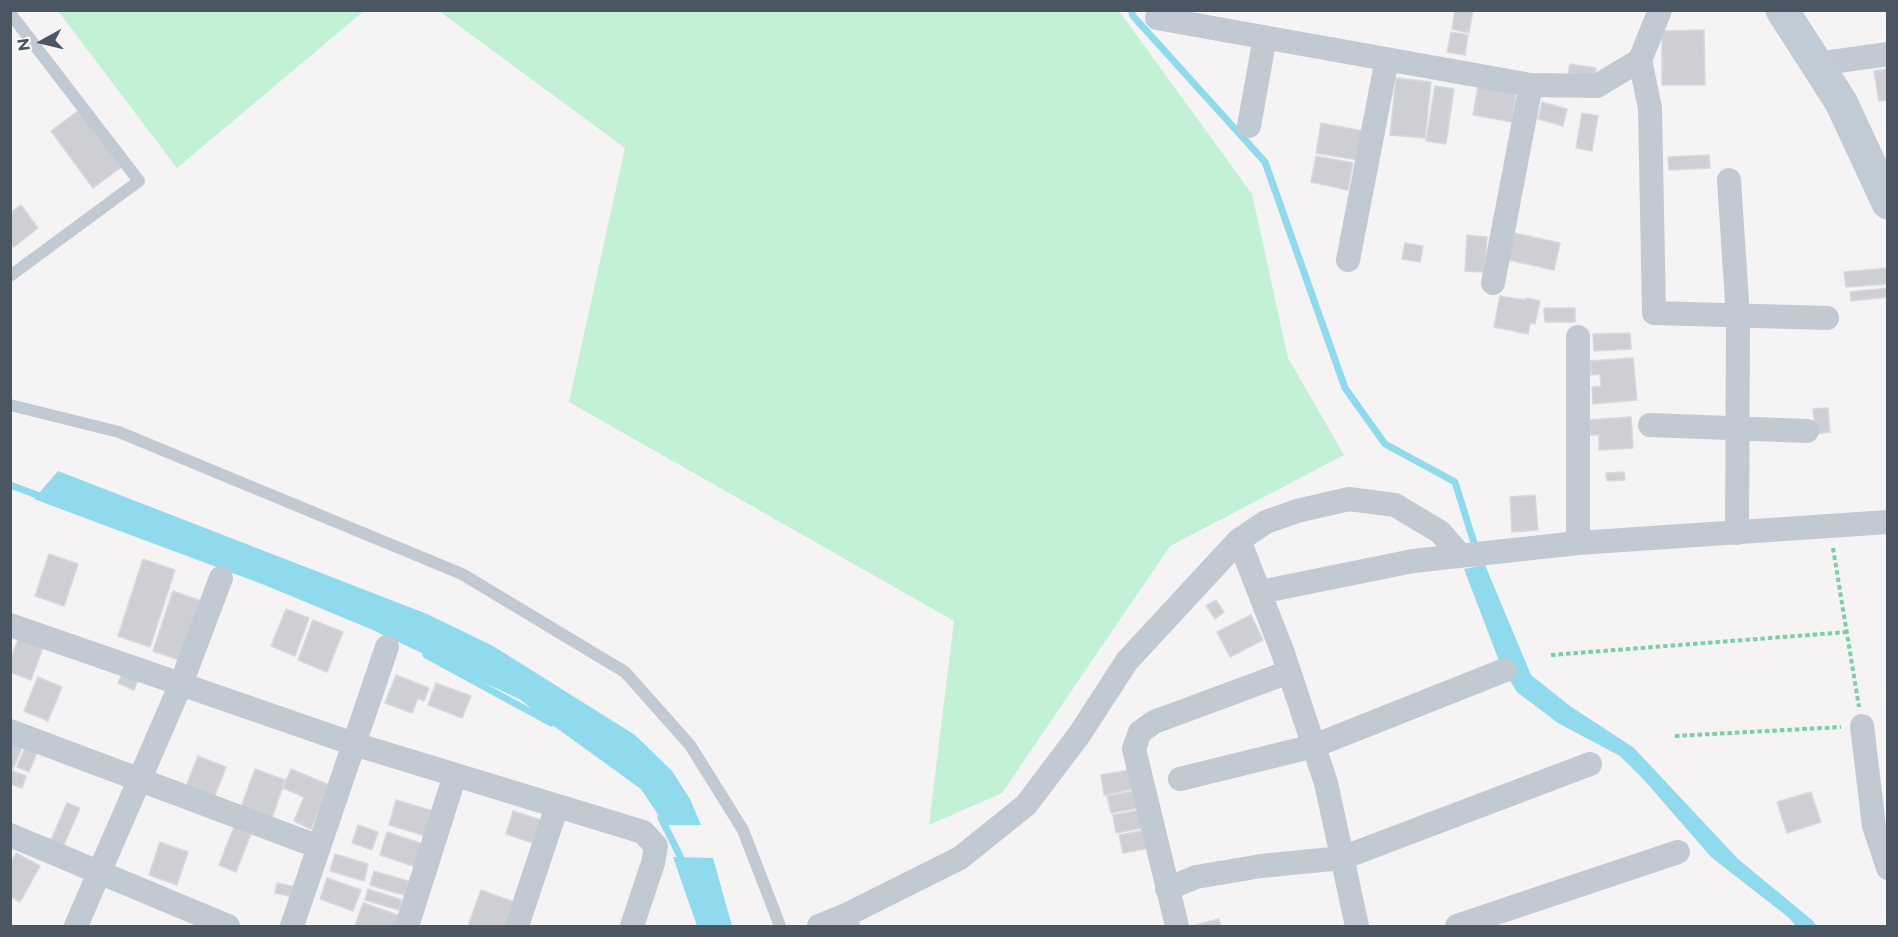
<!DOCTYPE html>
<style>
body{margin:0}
#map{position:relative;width:1898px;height:937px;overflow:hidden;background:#f5f3f3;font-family:Montserrat,sans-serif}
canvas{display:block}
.frame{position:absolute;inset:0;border:12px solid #4a5661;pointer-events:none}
.north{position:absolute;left:12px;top:12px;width:60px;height:60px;-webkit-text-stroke:4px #fff;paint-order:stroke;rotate:262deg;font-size:16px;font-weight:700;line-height:24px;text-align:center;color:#4a5661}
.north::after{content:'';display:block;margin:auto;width:21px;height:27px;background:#4a5661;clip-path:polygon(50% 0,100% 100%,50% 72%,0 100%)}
</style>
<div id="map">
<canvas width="1898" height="937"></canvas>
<div class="frame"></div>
<div class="north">N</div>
</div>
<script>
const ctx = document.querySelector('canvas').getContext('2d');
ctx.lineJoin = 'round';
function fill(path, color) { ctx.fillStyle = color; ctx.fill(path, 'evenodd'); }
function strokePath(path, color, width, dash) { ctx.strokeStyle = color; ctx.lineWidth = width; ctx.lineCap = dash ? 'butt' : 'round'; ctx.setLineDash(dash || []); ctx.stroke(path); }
const green = new Path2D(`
 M58 11H364L177 168Z
 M439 11H1119L1252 194 1288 358 1344 455 1170 546 1002 793 929 825 954 621 569 402 625 148Z`);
const water = new Path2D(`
 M58 471 427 614 493 646 635 735 672 771 690 799 701 825H665L641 789 544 719 521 700 373 630 262 584 34 499Z
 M1485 565 1531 675 1570 706 1634 748 1738 859 1812 920 1817 926H1796L1788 917 1711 857 1645 781 1620 756 1558 723 1517 692 1501 666 1464 569Z
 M673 857 713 858 732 926H697Z`);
const stream = new Path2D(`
 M1131 10 1133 16 1265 162 1345 388 1385 444 1455 482 1484 575
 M10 485 45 498
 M426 655 551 723
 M661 818 684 864`);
const building = new Path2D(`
 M1455 10H1473L1469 33 1452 29Z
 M1704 30 1705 85H1662V31Z
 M1451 32 1468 35 1465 55 1447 52Z
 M1570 64 1596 68 1594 78 1568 74Z
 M1888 69V100L1879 101 1874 71Z
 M1396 78 1431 82 1425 138 1390 135Z
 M1435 86 1454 89 1446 144 1426 141Z
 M1478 86 1516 93 1512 122 1473 115Z
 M1542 102 1567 109 1563 126 1538 119Z
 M82 108 124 165 93 188 51 131Z
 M1582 113 1598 116 1592 151 1576 148Z
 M1321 123 1363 131 1358 160 1316 153Z
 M1709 155 1710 168 1669 170 1668 157Z
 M1316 156 1353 163 1348 190 1311 182Z
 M21 205 38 228 14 247 10 243V213Z
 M1514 233 1560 243 1554 270 1508 260Z
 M1467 235 1487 237 1484 272 1465 271Z
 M1405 243 1423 246 1420 262 1402 259Z
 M1888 268V284L1846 287 1844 272Z
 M1888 288V297L1851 301 1850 292Z
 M1500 296 1525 300 1526 298 1540 301 1535 324 1530 323 1528 334 1494 327Z
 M1544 308H1575V322H1545Z
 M1630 333 1631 349 1594 351 1593 334Z
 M1633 358 1637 400 1593 404 1592 387 1601 386 1600 374 1591 375 1590 361Z
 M1828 408 1830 432 1815 434 1813 409Z
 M1631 417 1633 448 1599 450V435H1590L1589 420Z
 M1624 472 1625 480 1607 481 1606 473Z
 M1535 495 1538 530 1512 532 1510 497Z
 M49 554 78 564 64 606 35 596Z
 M143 559 175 570 150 647 118 636Z
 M173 591 201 601 182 661 153 651Z
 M1216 600 1224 612 1215 619 1206 606Z
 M286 609 309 618 295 656 271 646Z
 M1251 615 1263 640 1230 657 1217 632Z
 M313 620 343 632 327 672 298 660Z
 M21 632 45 642 31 680 10 672V660Z
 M122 673 138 680 134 690 118 683Z
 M396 675 429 688 424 701 418 698 412 713 385 703Z
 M38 677 62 687 48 721 24 711Z
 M436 683 471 696 462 718 428 705Z
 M10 739 24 743 13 769 10 768Z
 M26 745 38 750 29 772 17 767Z
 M198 756 226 767 214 798 186 787Z
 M255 769 285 780 271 821 240 810Z
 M291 769 329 785 311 829 294 821 304 797 283 788Z
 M10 770 26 776 22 788 10 784Z
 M1130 770 1134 789 1104 795 1101 775Z
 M1135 791 1138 808 1111 813 1107 796Z
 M1811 792 1821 822 1787 833 1777 802Z
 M396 800 433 811 426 836 389 825Z
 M67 803 80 808 63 847 50 842Z
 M1141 810 1143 828 1116 833 1113 815Z
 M513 811 544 821 536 844 506 834Z
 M358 825 378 832 372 850 352 843Z
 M234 827 251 834 236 872 219 865Z
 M1147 830 1150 848 1123 853 1119 835Z
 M387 832 423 844 416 867 380 855Z
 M160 842 188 852 177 885 149 875Z
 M16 853 40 866 20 902 10 896V864Z
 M335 854 368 864 364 881 330 871Z
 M374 871 408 881 404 895 370 885Z
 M327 878 361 890 353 911 320 899Z
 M277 883 297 887 294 897 275 893Z
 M368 889 402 900 399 910 365 900Z
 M481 890 517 903 509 926H468Z
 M363 903 401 916 398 926H355Z
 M1219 919 1221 926H1192Z`);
const path = new Path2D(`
 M1833 548 1859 707
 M1551 655 1847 632
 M1675 736 1841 727`);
const lane = new Path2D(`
 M10 13 139 181 10 276
 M10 405 119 432 462 574 625 672 690 745 743 830 780 926`);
const street = new Path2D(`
 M1157 18 1531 85 1597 86 1640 60 1660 10
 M1640 60 1650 108 1654 313 1827 318
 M1817 64 1888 54
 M1249 126 1265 37
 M1729 180 1738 317 1737 533
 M1348 260 1387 59
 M1493 283 1531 85
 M1578 337V543
 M1650 425 1807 431
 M1260 592 1413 561 1578 543 1888 522
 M10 625 354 744 643 832 656 846 653 863 632 926
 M1862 726 1874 826 1888 868
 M10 731 319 847
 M1180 779 1314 746 1505 670
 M10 835 228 926
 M1167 889 1196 877 1261 866 1342 858 1590 764
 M76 926 181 684 221 578
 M292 926 387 647
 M407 926 455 775
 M517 926 557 806
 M819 926 844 916
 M848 926 844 916 960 858 1026 805 1079 735 1127 661 1239 540
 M1177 926 1134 749 1140 732 1154 722 1289 672
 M1357 926 1326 783 1283 653 1239 540 1266 522 1297 511 1349 499 1395 505 1440 532 1461 556
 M1457 926 1678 852`);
const secondary = new Path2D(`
 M1782 10 1841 102 1888 203`);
fill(green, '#c3f1d5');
fill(water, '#90daee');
strokePath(stream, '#90daee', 7);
fill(building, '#cdcfd5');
strokePath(building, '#d7d9de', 1.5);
strokePath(path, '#7ad0a6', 4, [4.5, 3]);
strokePath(lane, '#c1cad2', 12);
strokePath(street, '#c1cad2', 24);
strokePath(secondary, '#c1cbd6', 33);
</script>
